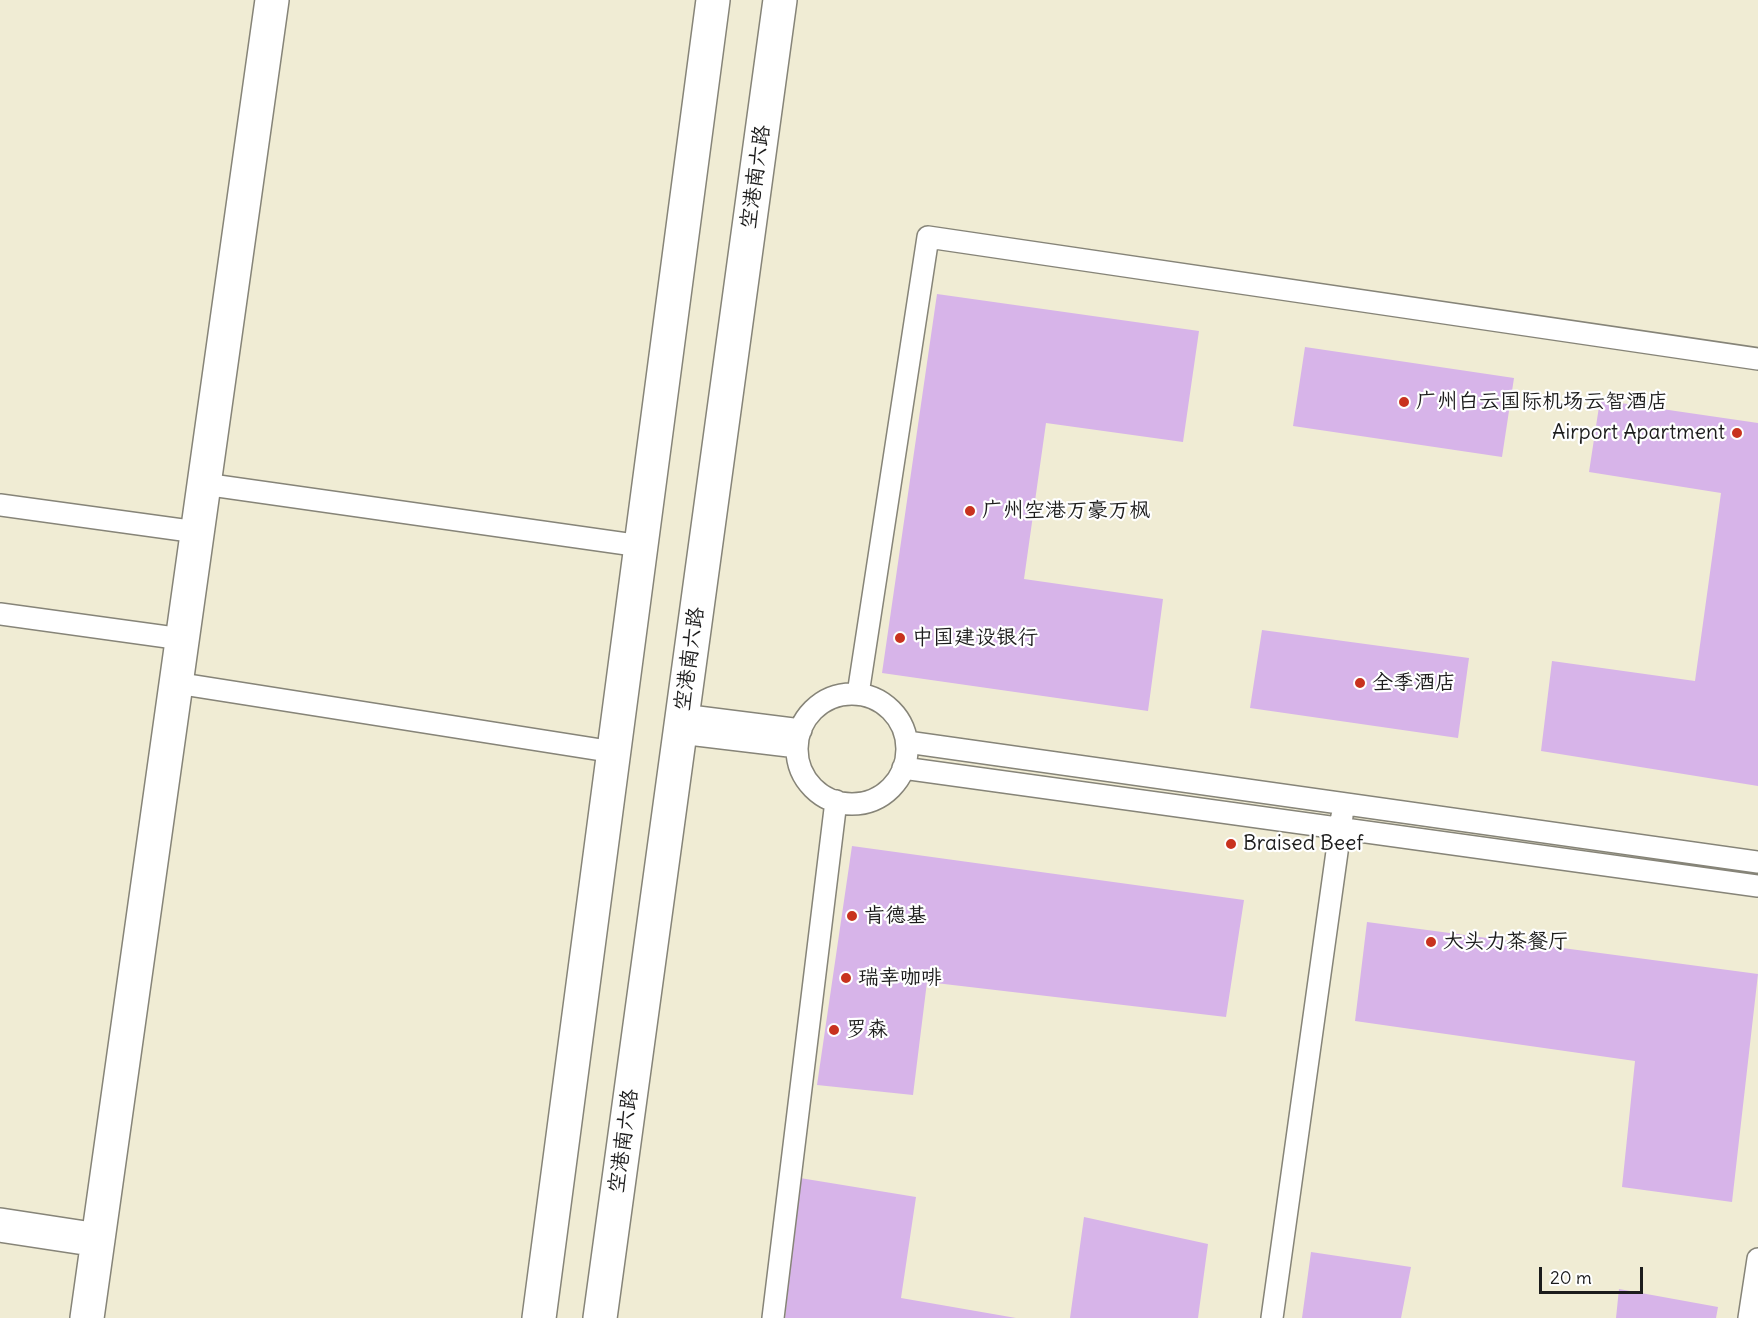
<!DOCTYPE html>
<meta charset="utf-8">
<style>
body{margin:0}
#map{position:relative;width:1758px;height:1318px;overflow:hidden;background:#f0ecd4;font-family:Delius,sans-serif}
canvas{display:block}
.scale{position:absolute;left:1539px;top:1267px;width:104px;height:27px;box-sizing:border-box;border:3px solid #1c1c1c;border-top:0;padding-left:8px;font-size:18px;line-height:21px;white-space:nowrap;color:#1c1c1c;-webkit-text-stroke:4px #fff;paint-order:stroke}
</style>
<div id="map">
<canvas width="1758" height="1318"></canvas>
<div class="scale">20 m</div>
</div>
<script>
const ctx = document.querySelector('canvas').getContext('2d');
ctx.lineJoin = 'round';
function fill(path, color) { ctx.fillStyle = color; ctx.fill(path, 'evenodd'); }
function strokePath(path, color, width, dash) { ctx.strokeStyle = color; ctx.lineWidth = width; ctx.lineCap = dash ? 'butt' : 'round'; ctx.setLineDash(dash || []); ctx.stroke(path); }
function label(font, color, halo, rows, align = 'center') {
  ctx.font = font + ' Delius,"LXGW WenKai TC",sans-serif'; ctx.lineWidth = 4.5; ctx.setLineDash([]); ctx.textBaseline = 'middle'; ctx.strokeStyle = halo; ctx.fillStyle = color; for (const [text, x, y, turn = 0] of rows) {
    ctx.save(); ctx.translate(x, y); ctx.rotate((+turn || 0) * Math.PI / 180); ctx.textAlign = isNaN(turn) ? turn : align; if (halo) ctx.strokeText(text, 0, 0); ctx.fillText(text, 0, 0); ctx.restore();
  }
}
const building = new Path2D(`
 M937 294 1199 331 1183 442 1046 423 1024 579 1163 599 1148 711 882 673Z
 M1305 347 1514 378 1502 457 1293 426Z
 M1600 400 1758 423V786L1541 751 1552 661 1695 681 1721 493 1589 472Z
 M1262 630 1469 658 1458 738 1250 708Z
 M852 846 1244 900 1226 1017 927 982 913 1095 817 1085Z
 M1367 922 1758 974 1732 1202 1622 1187 1635 1061 1355 1021Z
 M800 1178 916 1197 901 1298 1016 1318H785Z
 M1084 1217 1208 1244 1198 1318H1070Z
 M1311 1252 1411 1267 1401 1318H1302Z
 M1619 1289 1718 1307 1716 1318H1616Z`);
const service = new Path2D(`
 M204 484 641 546
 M0 505 197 532
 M0 614 182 639
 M176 683 614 752
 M858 694 928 237 1758 359
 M797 749a55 55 0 1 1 110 0a55 55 0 1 1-110 0Z
 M682 715 801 730
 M680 733 797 747
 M907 742 1758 862
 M903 768 1758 886
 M773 1318 836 801
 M1272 1318 1342 816
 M1749 1318 1758 1259`);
const minor = new Path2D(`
 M0 1225 98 1240
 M87 1318 272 0
 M539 1318 713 0
 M600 1318 780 0`);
const markers = [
 [1404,402,6,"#c8321e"],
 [1737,433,6,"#c8321e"],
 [970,511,6,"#c8321e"],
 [900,638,6,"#c8321e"],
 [1360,683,6,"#c8321e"],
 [1231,844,6,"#c8321e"],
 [852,916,6,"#c8321e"],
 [1431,942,6,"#c8321e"],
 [846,978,6,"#c8321e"],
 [834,1030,6,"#c8321e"]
];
const streetNames = [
 ["空港南六路",756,177,-82],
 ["空港南六路",690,659,-82],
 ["空港南六路",624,1141,-82]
];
const poiNames = [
 ["广州白云国际机场云智酒店",1416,402],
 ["Airport Apartment",1725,433,"right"],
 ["广州空港万豪万枫",982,511],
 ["中国建设银行",912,638],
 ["全季酒店",1372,683],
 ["Braised Beef",1243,844],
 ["肯德基",864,916],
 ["大头力茶餐厅",1443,942],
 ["瑞幸咖啡",858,978],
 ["罗森",846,1030]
];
fill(building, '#d7b4e9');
strokePath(service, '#868478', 24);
strokePath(minor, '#868478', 36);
strokePath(service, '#fff', 21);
strokePath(minor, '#fff', 33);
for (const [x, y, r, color] of markers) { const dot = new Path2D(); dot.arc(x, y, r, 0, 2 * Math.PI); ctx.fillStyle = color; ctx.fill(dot); strokePath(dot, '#fff', 2); }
label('21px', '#1c1c1c', '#fff', streetNames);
label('21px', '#1c1c1c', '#fff', poiNames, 'left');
</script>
